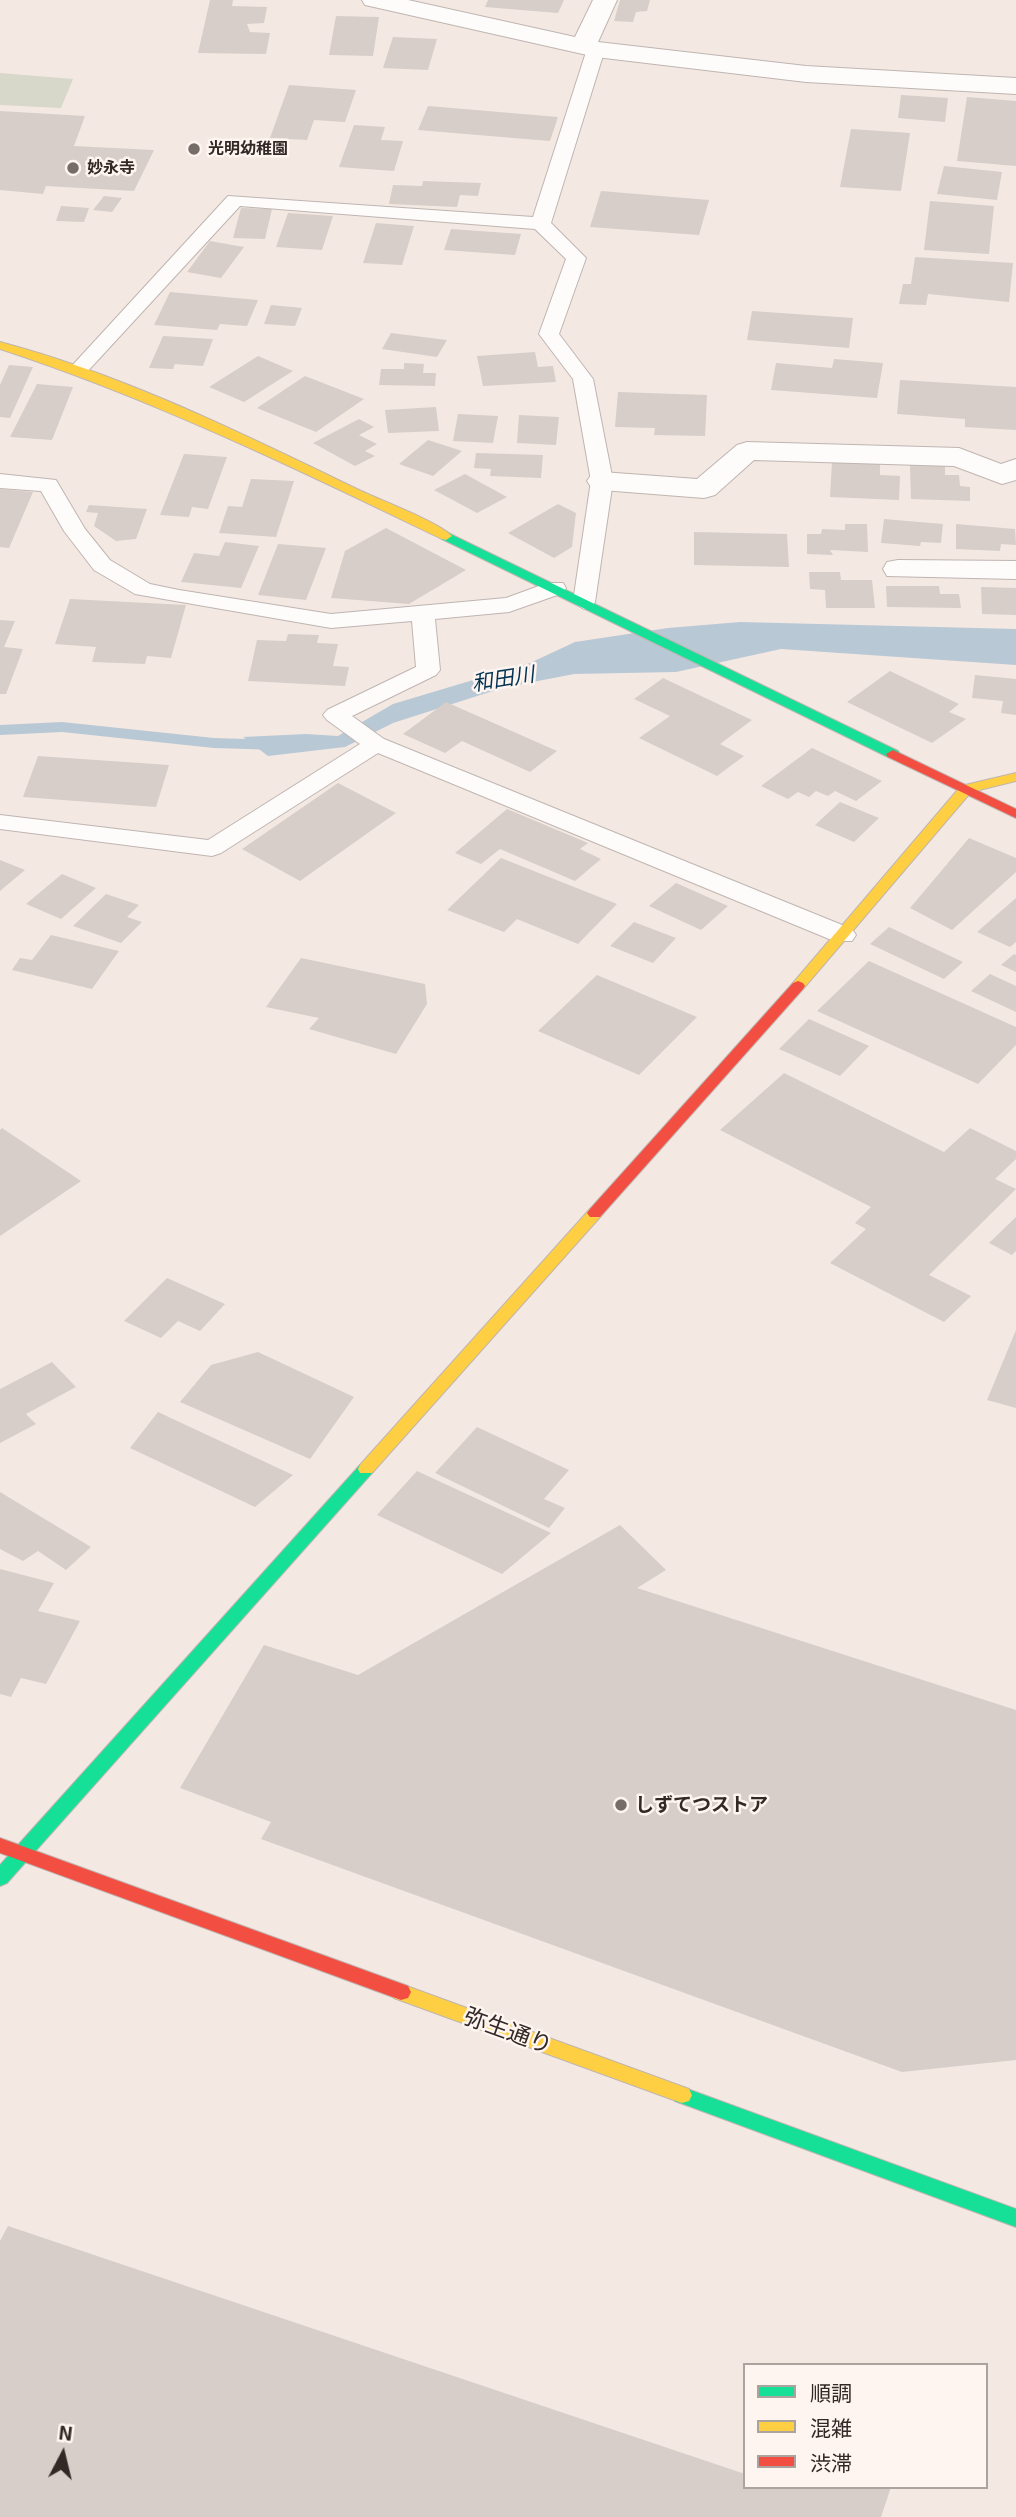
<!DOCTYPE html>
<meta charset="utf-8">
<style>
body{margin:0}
#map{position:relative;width:1016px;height:2517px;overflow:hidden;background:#f4e8e2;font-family:"Exo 2","Noto Sans JP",sans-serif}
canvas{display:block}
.legend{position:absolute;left:743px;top:2363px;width:245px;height:126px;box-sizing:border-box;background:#fef4f0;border:2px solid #aca39f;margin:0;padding:9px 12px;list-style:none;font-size:21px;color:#322926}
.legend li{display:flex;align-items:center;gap:14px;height:35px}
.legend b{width:35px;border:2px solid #aca39f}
.north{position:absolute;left:28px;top:2419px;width:70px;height:70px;-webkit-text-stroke:5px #fef4f0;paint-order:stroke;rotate:7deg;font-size:19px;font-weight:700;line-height:28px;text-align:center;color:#322926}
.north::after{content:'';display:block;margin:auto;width:24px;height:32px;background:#322926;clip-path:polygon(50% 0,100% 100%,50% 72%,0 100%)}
</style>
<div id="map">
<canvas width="1016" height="2517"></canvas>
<ul class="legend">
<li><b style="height:9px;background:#16e098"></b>順調</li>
<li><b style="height:9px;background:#ffcf43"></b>混雑</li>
<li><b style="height:9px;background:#f24e42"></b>渋滞</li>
</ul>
<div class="north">N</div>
</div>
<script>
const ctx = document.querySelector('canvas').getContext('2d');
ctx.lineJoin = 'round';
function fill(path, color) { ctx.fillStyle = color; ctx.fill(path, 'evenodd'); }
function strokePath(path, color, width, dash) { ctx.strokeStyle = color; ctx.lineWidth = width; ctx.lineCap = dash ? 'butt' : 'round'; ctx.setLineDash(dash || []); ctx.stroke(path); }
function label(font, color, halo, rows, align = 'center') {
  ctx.font = font + ' "Exo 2","Noto Sans JP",sans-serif'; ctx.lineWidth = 5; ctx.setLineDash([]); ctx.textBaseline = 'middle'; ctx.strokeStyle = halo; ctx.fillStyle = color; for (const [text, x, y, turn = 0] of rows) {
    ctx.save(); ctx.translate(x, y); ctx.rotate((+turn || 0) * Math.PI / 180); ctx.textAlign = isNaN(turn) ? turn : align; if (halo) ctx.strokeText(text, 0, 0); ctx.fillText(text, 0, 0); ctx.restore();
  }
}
const green = new Path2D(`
 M0 73 73 79 61 108 0 105Z`);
const water = new Path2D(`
 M740 622 1016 629V665L781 649 676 672 574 674 502 688 393 723 345 747 268 756 243 737 306 734 338 736 393 704 530 663 575 642 668 628Z`);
const stream = new Path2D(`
 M62 722 214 738 278 740 286 745 278 750 214 748 62 732 0 735V725Z`);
const building = new Path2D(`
 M210 0H233L232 6 267 7 264 23 247 24 250 32 270 33 266 54 198 53Z
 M488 0H564L558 13 485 7Z
 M620 0H650L647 11 636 12 633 22 614 21Z
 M336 16 379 17 373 56 329 55Z
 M393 37 437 39 428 70 383 68Z
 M289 85 356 90 345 122 314 120 307 140 270 138Z
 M901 95 948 98 945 122 898 118Z
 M967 97 1016 101V166L957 161Z
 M428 106 558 117 550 141 418 130Z
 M0 111 85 116 74 146 154 150 134 191 46 186 43 194 0 190Z
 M354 125 385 127 381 140 403 141 394 171 339 167Z
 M851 129 910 133 901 191 840 187Z
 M944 166 1002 172 997 200 937 194Z
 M423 181 481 183 478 196 460 195 457 207 389 204 393 185 422 186Z
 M601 191 709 200 699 235 590 227Z
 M104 196 122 198 112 212 93 210Z
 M930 201 994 206 989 254 924 250Z
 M61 206 89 208 84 222 56 221Z
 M241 208 272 209 265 239 233 238Z
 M288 213 333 216 322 250 276 247Z
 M376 223 414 226 402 265 363 263Z
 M451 229 521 234 515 255 444 250Z
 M210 241 244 247 221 278 187 272Z
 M915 257 1013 263 1009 302 928 294 926 305 899 304 903 284H911Z
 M170 292 258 300 247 326 220 324 217 330 154 325Z
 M271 305 302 308 295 326 264 324Z
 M752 311 853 318 849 348 747 340Z
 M391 333 447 340 437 357 382 349Z
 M163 336 213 339 203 366 175 364 173 369 149 368Z
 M535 352 538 367 553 366 556 382 483 386 477 356Z
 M258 356 293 371 244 402 209 387Z
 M834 359 883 363 877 398 771 390 776 363 832 368Z
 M404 363 424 364 423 373H436L435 386 379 385 381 369H404Z
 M9 365 33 367 10 418 0 417V385Z
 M305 376 364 399 316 432 257 408Z
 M900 380 1016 387V430L965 427V419L897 414Z
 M37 384 73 387 52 440 10 437Z
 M618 392 707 395 705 436 654 435 655 428 615 427Z
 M436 407 439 431 388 433 385 410Z
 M458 414 498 416 493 443 453 441Z
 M519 415 559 417 556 445 517 443Z
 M359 419 374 427 359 435 377 444 365 451 375 456 355 466 313 443Z
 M428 440 462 451 433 476 399 464Z
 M476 453 543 455 541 478 490 476 491 469 474 468Z
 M184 454 227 457 208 509 192 507 189 517 160 515Z
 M832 462 880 464V475L900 476 899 500 830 497Z
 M910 464 945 465V475H959L960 486 970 487V501L911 499Z
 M465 474 507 497 477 513 434 490Z
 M251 479 294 481 276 537 219 533 228 506 242 507Z
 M0 489 33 492 9 548 0 547Z
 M558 504 576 513 572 547 554 558 508 533Z
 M89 505 147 509 136 539 116 541 94 526 98 513 86 512Z
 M884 519 943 524 941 543 921 542 920 546 881 543Z
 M845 524H867L868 552 830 550 833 555 807 554V534H821L822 529 845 530Z
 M956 524 1015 529 1016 545 1001 544 1000 551 956 549Z
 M386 528 466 570 409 604 331 598 345 551Z
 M694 532 787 534 789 567 694 565Z
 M225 542 259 546 241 588 181 582 194 553 219 556Z
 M278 544 326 548 306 600 258 595Z
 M809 572H840L841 580H872L875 608H826L825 590 810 589Z
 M886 586H939L940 594H959L961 608 887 607Z
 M981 587 1016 588V615L982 614Z
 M70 599 186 605 171 658 147 656 145 664 92 662 96 647 55 644Z
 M0 620 15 621 4 647 23 649 6 694H0Z
 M288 634 319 635 317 643 338 644 333 666 349 667 345 686 248 681 257 640 286 641Z
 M890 671 959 704 949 712 966 719 932 743 847 702Z
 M975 675 1016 679V715L1001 713 1003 701 972 698Z
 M663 678 752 720 720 744 744 756 717 776 639 738 670 716 634 699Z
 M446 702 557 751 530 772 462 741 445 753 403 734Z
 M812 748 882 781 856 801 835 791 828 796 816 791 809 797 798 792 788 799 761 786Z
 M38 756 169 765 156 807 23 797Z
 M338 783 396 813 300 881 242 849Z
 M840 802 879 818 854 842 815 825Z
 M507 809 588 843 580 849 601 859 575 881 500 849 481 864 455 853Z
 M969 838 1016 858V872L952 930 910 908Z
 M501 858 617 904 578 944 517 919 504 932 447 910Z
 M0 860 25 870 0 891Z
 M62 874 96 888 61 919 26 904Z
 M676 883 728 906 701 930 649 906Z
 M106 894 139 905 127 917 142 922 121 943 73 926Z
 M1016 898V942L1010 947 977 932Z
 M634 922 676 938 653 963 610 946Z
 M889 927 963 962 944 979 870 944Z
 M51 935 119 951 92 989 12 970 20 958 32 960Z
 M1014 954 1016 955V972L1001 965Z
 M301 958 425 984 427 1004 396 1054 309 1029 319 1018 266 1007Z
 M869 961 1016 1027V1045L978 1084 817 1011Z
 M990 974 1016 986V1012L971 991Z
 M597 975 697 1017 639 1075 538 1031Z
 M809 1019 869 1046 840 1076 779 1049Z
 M784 1073 944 1152 970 1128 1016 1151V1159L995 1179 1016 1189 929 1275 971 1296 944 1322 830 1263 866 1229 855 1223 871 1207 720 1130Z
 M2 1128 81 1181 0 1236V1130Z
 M1016 1217V1251L1012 1255 989 1243Z
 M167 1278 225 1304 200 1331 178 1321 161 1338 124 1321Z
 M1016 1330V1408L987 1400Z
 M258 1352 354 1397 310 1459 180 1402 211 1365Z
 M52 1362 76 1387 26 1414 36 1424 0 1443V1389Z
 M158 1412 293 1475 255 1507 130 1448Z
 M477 1427 569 1470 544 1499 565 1508 549 1528 435 1473Z
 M417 1471 551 1533 502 1574 377 1515Z
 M0 1492 91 1547 66 1570 38 1551 23 1561 0 1549Z
 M620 1525 666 1570 637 1588 1016 1710V2060L902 2072 261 1839 271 1822 180 1788 264 1645 358 1675Z
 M0 1569 54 1583 38 1611 80 1621 46 1684 21 1678 11 1697 0 1694Z
 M8 2226 745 2474V2487H891L881 2517H0V2241Z`);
const lane = new Path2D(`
 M596 44 605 49 551 223 586 258 559 334 593 379 613 481 595 602 592 607 584 609 573 602 591 481 573 379 539 334 566 259 535 229 240 206 86 373H72L69 369 228 196 533 217 587 49Z
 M0 474 56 480 85 529 110 560 150 584 179 590 331 614 506 598 547 583H563L566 588 563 593 509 612 435 619 440 670 436 675 352 716 384 739 852 929 856 935 852 941H834L378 753 221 853 212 856 0 829V815L208 840 360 744 327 720 323 715 327 710 416 667 412 621 331 628 135 594 94 570 64 531 41 491 0 488Z`);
const street = new Path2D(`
 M362 0H408L575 37 593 0H617L598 42 806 66 1016 78V94L806 82 596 57 374 7 365 5Z
 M747 442 959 448 1001 464 1016 459V480L1002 484 954 466 754 460 715 495 704 498 602 490 591 487 587 481 591 475 602 472 697 479 737 445Z
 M898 560 1016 561V579L887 576 883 569 887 562Z`);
const fast = new Path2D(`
 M446 532 898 751 900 754 893 758 888 757 442 539V533Z
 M366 1463 372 1465 374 1469 372 1473 7 1883 0 1886V1865L360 1465Z
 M682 2087 1016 2209V2227L675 2101 672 2095 675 2089Z`);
const slow = new Path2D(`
 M0 342C125 375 245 435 361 491 383 501 438 522 452 536L446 540 442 539C297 469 153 399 0 349Z
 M1016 773V781L971 792 803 989H793L791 986 793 983 961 786Z
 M595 1208 600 1209 603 1213 600 1217 372 1473H360L358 1469 360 1465 590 1209Z
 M401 1984 689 2089 692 2095 689 2101 682 2103 394 1998 391 1992 394 1986Z`);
const jam = new Path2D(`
 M893 750 1016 809V818L888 757 886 754Z
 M798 981 803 983 805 986 803 989 600 1217H590L587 1213 590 1209 793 983Z
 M0 1838 408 1986 411 1992 408 1998 401 2000 0 1853Z`);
const markers = [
 [194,149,7,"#766c68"],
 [73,168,7,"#766c68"],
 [621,1805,7,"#766c68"]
];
const farPoinames = [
 ["光明幼稚園",208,149],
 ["妙永寺",87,168]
];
const poiNames = [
 ["しずてつストア",635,1805]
];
const waterNames = [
 ["和田川",503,679,-9]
];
const nearStreetnames = [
 ["弥生通り",508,2031,20]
];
fill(green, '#d7d7ca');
fill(water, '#b9c8d5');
fill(stream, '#b9c8d5');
fill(building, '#d7cec9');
strokePath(lane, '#bfb5b1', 2);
strokePath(street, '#bfb5b1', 2);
strokePath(fast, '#bfb5b1', 2);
strokePath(slow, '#bfb5b1', 2);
strokePath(jam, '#bfb5b1', 2);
fill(lane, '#fdfcfb');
fill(street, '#fdfcfb');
fill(fast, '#16e098');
fill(slow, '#ffcf43');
fill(jam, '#f24e42');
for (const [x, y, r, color] of markers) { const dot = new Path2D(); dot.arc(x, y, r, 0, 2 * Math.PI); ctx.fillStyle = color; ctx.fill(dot); strokePath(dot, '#fef4f0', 2.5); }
label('bold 16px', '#322926', '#fef4f0', farPoinames, 'left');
label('bold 19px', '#322926', '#fef4f0', poiNames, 'left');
label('italic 21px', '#023452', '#fef4f0', waterNames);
label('23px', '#322926', '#fef4f0', nearStreetnames);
</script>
